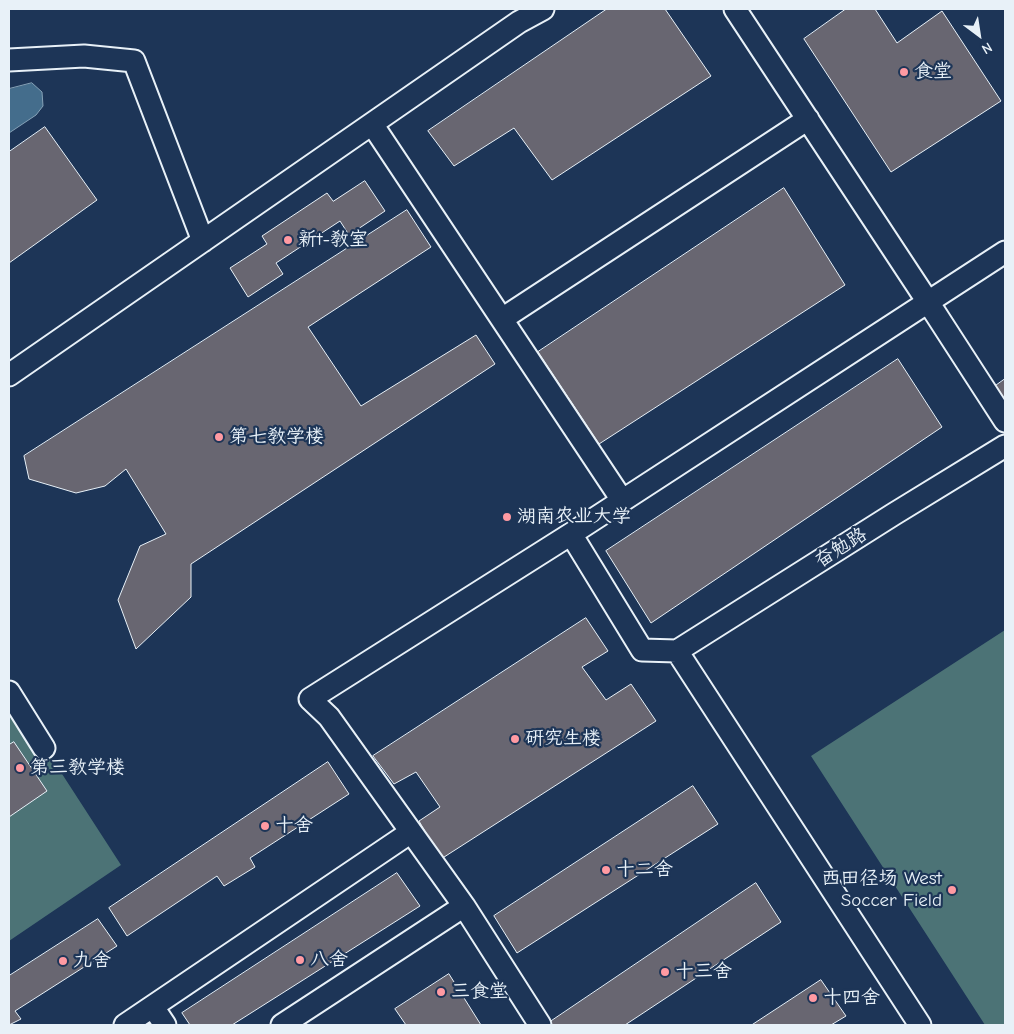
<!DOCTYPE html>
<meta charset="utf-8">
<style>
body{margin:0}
#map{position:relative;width:1014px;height:1034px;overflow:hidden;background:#1d3557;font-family:"Comic Neue",sans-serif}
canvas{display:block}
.frame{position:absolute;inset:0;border:10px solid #e8f1f8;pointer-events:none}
.north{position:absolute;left:954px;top:10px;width:50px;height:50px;-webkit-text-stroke:4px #1d3557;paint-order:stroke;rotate:149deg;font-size:14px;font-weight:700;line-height:20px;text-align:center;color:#e8f1f8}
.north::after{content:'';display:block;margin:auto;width:18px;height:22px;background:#e8f1f8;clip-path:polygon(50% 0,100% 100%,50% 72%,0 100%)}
</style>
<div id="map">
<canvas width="1014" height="1034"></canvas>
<div class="frame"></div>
<div class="north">N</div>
</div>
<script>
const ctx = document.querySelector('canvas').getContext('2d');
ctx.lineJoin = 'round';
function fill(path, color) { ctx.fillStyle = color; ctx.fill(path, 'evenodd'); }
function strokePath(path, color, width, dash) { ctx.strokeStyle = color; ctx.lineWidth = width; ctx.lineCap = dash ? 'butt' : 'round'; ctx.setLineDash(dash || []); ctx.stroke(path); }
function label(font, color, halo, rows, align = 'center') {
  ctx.font = font + ' "Comic Neue","LXGW WenKai TC",sans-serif'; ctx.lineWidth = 4.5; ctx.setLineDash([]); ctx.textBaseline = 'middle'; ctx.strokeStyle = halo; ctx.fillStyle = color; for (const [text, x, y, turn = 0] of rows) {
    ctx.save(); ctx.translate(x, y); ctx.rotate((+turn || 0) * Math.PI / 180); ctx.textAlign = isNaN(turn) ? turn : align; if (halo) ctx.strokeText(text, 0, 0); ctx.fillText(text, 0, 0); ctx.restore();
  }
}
const green = new Path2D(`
 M1005 630V1025H985L811 756Z
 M9 692 121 865 9 941Z`);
const water = new Path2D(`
 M32 83 42 92 43 106 36 115 9 133V89Z`);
const building = new Path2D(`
 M607 9H665L711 76 552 180 514 128 454 166 428 131Z
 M846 9H875L897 43 942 11 1001 101 891 172 804 39Z
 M45 127 97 200 9 263V152Z
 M365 181 385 211 349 235 340 221 276 263 283 274 248 297 230 268 267 244 262 236 327 193 333 201Z
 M784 188 845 285 599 444 538 352Z
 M407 210 431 247 308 327 361 406 476 335 495 364 191 564V597L136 649 118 600 140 546 166 534 126 469 105 486 76 493 29 479 24 456Z
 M898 359 942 427 651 623 606 551Z
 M1005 379V404L994 387Z
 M586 618 608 651 582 667 606 700 631 684 656 721 441 859 419 821 440 807 416 772 394 784 373 756Z
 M14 742 47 791 9 817V745Z
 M328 762 349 794 250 858 255 867 224 886 217 876 127 936 109 908Z
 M693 786 718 824 517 953 494 916Z
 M397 873 420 906 232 1025H190L182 1013Z
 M756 883 781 922 625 1025H552L550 1022Z
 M98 919 117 946 15 1011 21 1019 9 1025V976Z
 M449 974 481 1025H406L395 1009Z
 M821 980 846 1016 831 1025H752Z`);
const minor = new Path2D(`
 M9 60 84 56 134 61 203 241
 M372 124 622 500
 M1005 252 928 302 1005 421
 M502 319 808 119
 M9 375 519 22 543 9
 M571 534 642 650 677 651 920 1025
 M677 651 894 514 1005 446
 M9 692 44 748
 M153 1007 165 1025
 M125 1025 411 832
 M282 1025 464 906
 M540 1025 464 906 329 717 310 699 571 534 928 302 735 9`);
const markers = [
 [904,72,5,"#ff9aa2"],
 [288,240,5,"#ff9aa2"],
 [219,437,5,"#ff9aa2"],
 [507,517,5,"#ff9aa2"],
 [515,739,5,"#ff9aa2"],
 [20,768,5,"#ff9aa2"],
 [265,826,5,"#ff9aa2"],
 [606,870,5,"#ff9aa2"],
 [952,890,5,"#ff9aa2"],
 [300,960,5,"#ff9aa2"],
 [63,961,5,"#ff9aa2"],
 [665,972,5,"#ff9aa2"],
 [441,992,5,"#ff9aa2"],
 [813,998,5,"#ff9aa2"]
];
const poiNames = [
 ["食堂",914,72],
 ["新t-教室",298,240],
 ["第七教学楼",229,437],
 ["湖南农业大学",517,517],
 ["研究生楼",525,739],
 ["第三教学楼",30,768],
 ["十舍",275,826],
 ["十二舍",616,870],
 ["西田径场 West",942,879,"right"],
 ["Soccer Field",942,901,"right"],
 ["八舍",310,960],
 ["九舍",73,961],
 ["十三舍",675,972],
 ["三食堂",451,992],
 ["十四舍",823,998]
];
const streetNames = [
 ["奋勉路",841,548,-32]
];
fill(green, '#4c7376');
fill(water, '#446d8c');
strokePath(water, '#86a2b7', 1);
fill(building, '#686671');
strokePath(building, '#e8f1f8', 1);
strokePath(minor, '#e8f1f8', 25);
strokePath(minor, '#1d3557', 21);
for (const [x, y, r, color] of markers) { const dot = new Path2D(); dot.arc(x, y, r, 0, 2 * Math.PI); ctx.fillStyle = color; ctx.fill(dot); strokePath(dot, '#1d3557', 2); }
label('19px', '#e8f1f8', '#1d3557', poiNames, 'left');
label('19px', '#e8f1f8', '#1d3557', streetNames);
</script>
